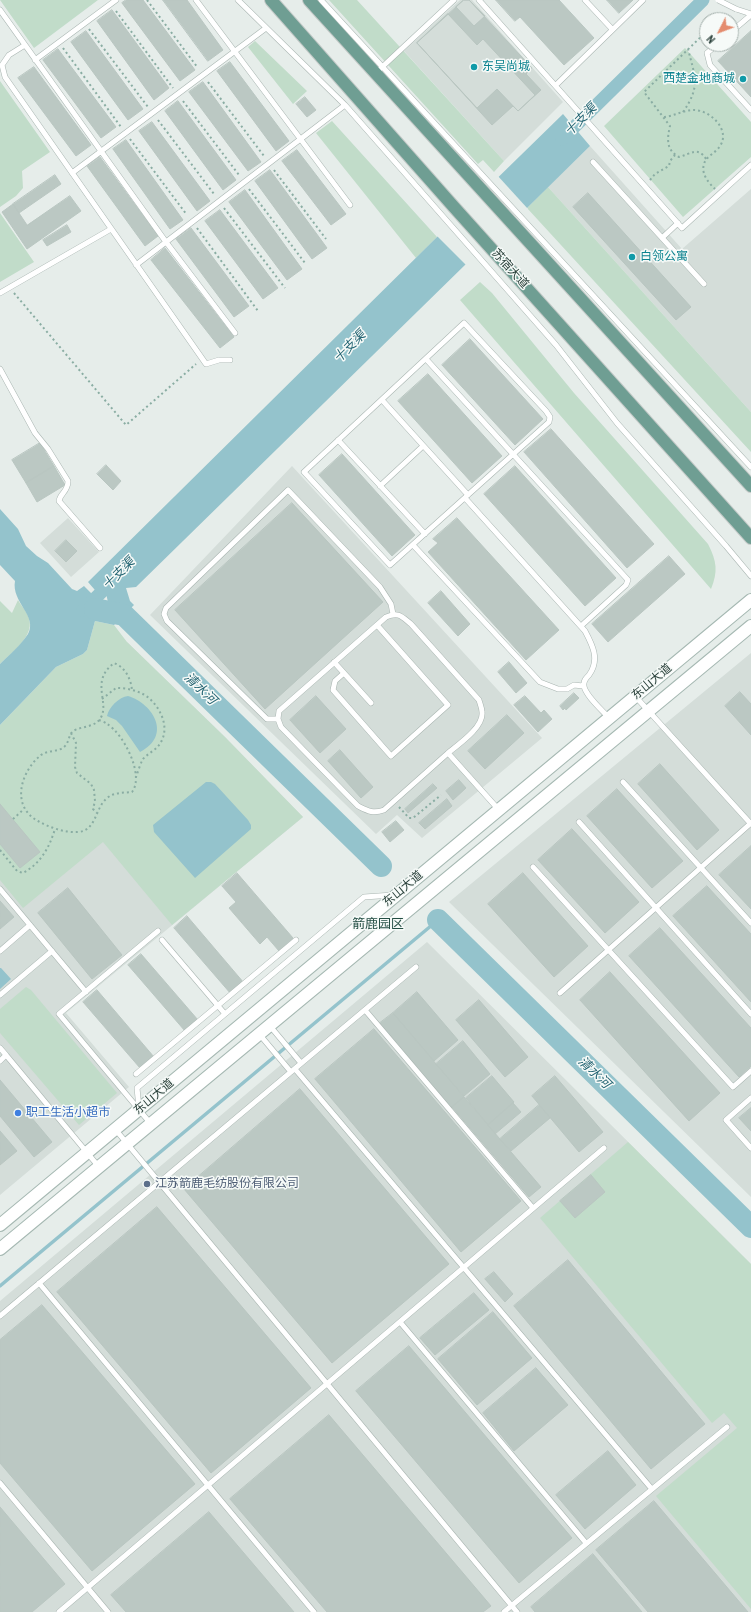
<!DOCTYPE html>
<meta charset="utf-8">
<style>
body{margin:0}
#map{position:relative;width:751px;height:1612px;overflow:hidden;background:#e6edea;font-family:"Archivo Narrow",sans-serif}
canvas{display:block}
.north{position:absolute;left:699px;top:12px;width:40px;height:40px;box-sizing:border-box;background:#f6faf8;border:1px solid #a3afab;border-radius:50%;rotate:228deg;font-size:11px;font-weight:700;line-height:16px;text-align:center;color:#273e38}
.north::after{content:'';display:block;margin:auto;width:14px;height:18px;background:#e48c6e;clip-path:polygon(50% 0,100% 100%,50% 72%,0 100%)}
</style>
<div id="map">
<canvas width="751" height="1612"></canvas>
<div class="north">N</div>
</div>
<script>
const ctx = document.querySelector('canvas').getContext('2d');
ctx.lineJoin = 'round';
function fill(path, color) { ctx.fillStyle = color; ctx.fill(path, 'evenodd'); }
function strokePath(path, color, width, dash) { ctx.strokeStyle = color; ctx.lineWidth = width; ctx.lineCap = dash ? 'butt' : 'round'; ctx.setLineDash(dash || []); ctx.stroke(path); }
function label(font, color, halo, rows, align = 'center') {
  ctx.font = font + ' "Archivo Narrow","Noto Sans SC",sans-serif'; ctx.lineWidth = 3; ctx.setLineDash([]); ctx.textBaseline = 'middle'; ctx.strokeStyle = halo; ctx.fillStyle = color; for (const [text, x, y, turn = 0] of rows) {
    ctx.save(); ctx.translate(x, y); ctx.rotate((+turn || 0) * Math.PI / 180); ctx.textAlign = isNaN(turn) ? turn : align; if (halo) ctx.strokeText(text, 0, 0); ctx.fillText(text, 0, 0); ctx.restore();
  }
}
const built = new Path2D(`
 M460 0H472L563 102 504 161 404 51Z
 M590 146 682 249 751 189V412L548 187Z
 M292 466 542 738 422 838 397 815 376 834 150 615Z
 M68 518 99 552 71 577 40 543Z
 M127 642 225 737 303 817 66 1013 129 1087 0 1195V762Z
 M751 653V1197L449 902Z
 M427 942 751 1264V1612H0V1301Z`);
const green = new Path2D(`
 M0 0H98L34 48Z
 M329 0H357L504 161 494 172 483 160 478 164Z
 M255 41 307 91 293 104 248 47Z
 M685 48 751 122V157L683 217 604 126Z
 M0 81 50 152 22 171 23 188 16 196 0 207Z
 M332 121 437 237 416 258 316 133Z
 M548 187 751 412V452L527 208Z
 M0 213 34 262 0 282Z
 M480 282 492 293 574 393 708 544C717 562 718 571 711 589L460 300Z
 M18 600C21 605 26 611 28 616 37 635 11 653 0 664V601L12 613Z
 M95 621 114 625 127 642 225 737 303 817 172 925 103 842 23 908 0 880V725L56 667 83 654 87 650Z
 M26 987 31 990 117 1093 79 1125 0 1033V1009Z
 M628 1142 751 1264V1609L656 1496 737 1428 724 1413 712 1423 540 1218Z`);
const water = new Path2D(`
 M563 114 590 146 527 208 466 264 136 587 126 588 130 601 134 605 114 625 95 621 87 650 83 654 56 667 0 725V664C9 655 21 645 28 634 38 616 11 602 15 581L0 565V509L18 529 26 546 37 556 48 563 72 589 77 591 84 586 98 600 94 604 109 607 106 593 101 597 88 582 437 237Z
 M128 696C154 704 172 736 140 752L122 726 116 720 107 716C109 707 119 697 128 696Z
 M206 782H211L215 784 248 820 251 825V829L195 878 154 832 153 825Z
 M0 968H1L11 979 0 989Z`);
const pier = new Path2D(`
 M497 175 528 209 467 266 436 235Z`);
const stream = new Path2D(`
 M0 1286 438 920`);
const canal = new Path2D(`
 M562 139 703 0
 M83 610 112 582`);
const river = new Path2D(`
 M95 609 124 615 381 866
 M438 920 751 1227`);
const building = new Path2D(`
 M126 0H143L195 70 180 81 122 3Z
 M163 0H187L223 50 208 61Z
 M464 0H469L532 68 526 74 541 90 518 111 513 106 492 125 417 43Z
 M464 0H469L485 16 474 26 456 7Z
 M496 0H559L594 38 564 65 520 17 515 21Z
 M607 0H633L619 13Z
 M112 10 169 88 154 100 97 21Z
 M448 14 477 45 483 39 535 95 518 111 497 89 477 108 417 43Z
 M86 31 143 109 128 120 71 42Z
 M751 31V97L718 61Z
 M58 49 116 127 101 138 43 60Z
 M230 62 289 141 276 151 217 71Z
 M34 67 91 145 76 156 18 78Z
 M203 82 261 162 248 171 189 92Z
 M305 97 316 110 307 117 296 104Z
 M178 101 236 180 223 190 165 111Z
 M152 122 210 201 197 211 139 131Z
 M126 140 183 220 170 229 113 149Z
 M297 150 346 214 331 225 282 161Z
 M100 157 158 236 145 246 87 166Z
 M270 170 327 248 312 259 255 181Z
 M55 175 61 184 19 213 13 204Z
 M245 190 302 269 287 280 229 202Z
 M588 193 691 307 676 320 573 207Z
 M70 196 81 211 27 249 2 212 13 204 27 225Z
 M220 210 278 288 263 299 205 221Z
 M67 225 71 232 47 246 43 240Z
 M191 228 249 306 234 317 176 239Z
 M165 248 234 337 220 348 151 260Z
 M470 339 543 419 515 445 442 365Z
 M428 374 502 456 472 483 398 401Z
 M551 429 654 544 627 568 524 452Z
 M40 443 54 466 26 483 12 460Z
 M342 454 415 535 392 556 319 475Z
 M106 465 121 481 113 490 97 474Z
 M54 466 65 485 37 502 26 483Z
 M515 466 616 578 585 606 484 494Z
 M292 503 383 602 265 709 175 610Z
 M457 518 559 630 526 660 428 552 438 543 433 539Z
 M66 540 77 551 66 562 55 551Z
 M669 556 685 574 608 642 592 624Z
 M441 591 470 624 458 636 428 603Z
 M509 662 527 683 516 693 498 672Z
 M740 692 751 704V735L725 706Z
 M574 693 579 698 566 710 565 708 563 710 560 706Z
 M316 696 346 729 320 753 290 720Z
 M525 696 541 713 544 710 552 719 538 732 514 705Z
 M507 715 524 733 485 769 468 751Z
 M340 750 373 787 361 798 328 761Z
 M660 764 719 830 697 850 638 784Z
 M459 780 466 788 453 800 446 791Z
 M433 784 437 788 408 813 405 809Z
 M617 789 683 861 652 888 587 816Z
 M447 799 452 806 425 829 419 823Z
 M0 804 40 852 20 868 0 844Z
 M396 821 404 830 390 842 382 832Z
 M572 829 639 902 605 933 538 860Z
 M751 846V909L719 875Z
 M237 873 293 938 279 951 267 937 260 944 229 908 236 902 222 886Z
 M523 873 588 946 554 977 488 904Z
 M707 886 751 934V1002L673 916Z
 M68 888 122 955 92 979 38 913Z
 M0 901 14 917 0 929Z
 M187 916 244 983 231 994 174 928Z
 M660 928 751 1028V1066L739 1077 629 956Z
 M141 954 198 1020 185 1031 128 965Z
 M610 972 720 1093 689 1121 580 1000Z
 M97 990 154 1057 140 1068 83 1002Z
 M417 992 458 1040 434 1061 393 1013Z
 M479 1000 528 1057 505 1077 456 1020Z
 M393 1013 464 1097 451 1108 380 1023Z
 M374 1029 521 1201 461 1252 315 1079Z
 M463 1041 490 1074 464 1096 436 1064Z
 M492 1076 514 1102 488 1125 466 1098Z
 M555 1076 603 1132 579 1152 532 1096Z
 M0 1080 52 1142 34 1157 0 1116Z
 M300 1089 449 1264 332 1363 184 1189Z
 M464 1097 541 1187 529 1197 452 1107Z
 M513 1103 521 1112 495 1134 488 1125Z
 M539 1105 550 1118 511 1151 500 1139Z
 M751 1108V1131L739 1118Z
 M0 1131 17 1151 0 1165Z
 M591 1175 605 1192 575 1218 560 1201Z
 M157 1207 311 1388 211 1473 57 1292Z
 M568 1260 705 1424 651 1469 514 1306Z
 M494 1272 513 1294 505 1302 485 1279Z
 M474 1293 489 1310 435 1355 420 1338Z
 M42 1305 195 1484 92 1571 0 1463V1340Z
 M493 1312 532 1358 477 1405 438 1359Z
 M409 1346 572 1538 519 1583 356 1391Z
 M536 1368 568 1405 514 1451 483 1413Z
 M329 1415 491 1606 483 1612H327L230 1499Z
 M608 1451 636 1485 585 1529 556 1495Z
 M654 1501 748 1612H648L596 1550Z
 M0 1507 65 1584 32 1612H0Z
 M209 1512 294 1612H126L111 1595Z
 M593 1554 642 1612H535L531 1607Z`);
const path = new Path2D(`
 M147 0 198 68
 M116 11 173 88
 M718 20 725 13
 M89 29 148 107
 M63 48 121 127
 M208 82 264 156
 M183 101 239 175
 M683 112C701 86 695 77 688 49
 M664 117C674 116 684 110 694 110 710 110 731 130 720 146 716 153 706 156 704 164 701 174 708 182 715 189
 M158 120 214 194
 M130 139 187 215
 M706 159C698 146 691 154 679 157 666 150 667 139 670 126L644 92 707 31
 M274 170 326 239
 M650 180 655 174 669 166 670 161 675 155
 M249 189 305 263
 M224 208 285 288
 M197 228 258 311
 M14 293 126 425 196 364
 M102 699 116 688C128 688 142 691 151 700 162 711 169 728 161 742 157 750 148 753 143 759 140 764 138 772 136 777
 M99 720C101 721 105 722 107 724 123 733 145 775 132 792 123 793 113 792 106 799 95 809 96 831 78 832 64 833 49 827 38 821 10 806 21 771 41 755 48 750 58 752 64 747 70 742 68 733 75 730 84 726 94 727 100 719 111 703 89 682 114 663 125 667 131 679 132 690
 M71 733 76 743 75 767 77 773 91 784 94 790 95 801 93 809 97 813
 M399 807 409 818H413L441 795
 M13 819 24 809
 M0 850 17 871 23 873C41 863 49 848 55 829`);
const lane = new Path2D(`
 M196 0 350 205
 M238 0 345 105 556 345 617 423 726 546 751 576
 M321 0 751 467
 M479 0 682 228 751 165
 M585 0 612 29
 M736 9 751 14
 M0 10 166 242 235 333
 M731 32 751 15
 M718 44 707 53 710 65 751 110
 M25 45 9 55 2 65 5 77 206 364 219 360H230
 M35 60 116 0
 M380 69 454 0
 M556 85 643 0
 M593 162 704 284
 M72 173 266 28
 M662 238 678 223
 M136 265 345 105
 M0 293 111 229
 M464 323 546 411 550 417 549 422 390 565 304 472Z
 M426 359 628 580 626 585 581 626
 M0 369 35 433 48 449 68 481C68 492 60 493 59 501L100 548
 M382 400 468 495
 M338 440 425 534
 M380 486 423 446
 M465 498 585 631C593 646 600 660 589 675 586 678 583 681 584 686 585 695 603 711 609 718
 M413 545 540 682 558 689H567L574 685 583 686
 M334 662 371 703
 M344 673 335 681 333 690 391 756 448 705 377 625
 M635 696 751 824
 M278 719H267L167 621 164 614 166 608 288 490 380 587 391 604 393 614
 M448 753C459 744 484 727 482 712 482 708 480 704 479 700L411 624C401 616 399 612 386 617L279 711 278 719 281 727 358 806C368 811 373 814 384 810L448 753 499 810
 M623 782 751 923
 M579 822 751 1014
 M533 867 733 1087 751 1071
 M0 889 86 992
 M162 940 225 1014
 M0 951 30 925
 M560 993 751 823
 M0 995 52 951
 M365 1010 533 1208
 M270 1026 301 1063
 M260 1035 291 1072
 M0 1048 6 1055
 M0 1061 6 1055 99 1167
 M295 1069 651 1488
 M136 1074 296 940
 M751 1098 726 1120 751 1148
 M139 1108 137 1088 364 897 393 895
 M151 1124 59 1014 158 931
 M115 1129 517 1612
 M39 1283 314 1612
 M0 1316 416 967
 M400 1322 586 1543
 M0 1483 108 1612
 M59 1612 604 1148
 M504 1612 727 1427`);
const secondary = new Path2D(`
 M0 1225 751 600
 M0 1249 751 626`);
const primary = new Path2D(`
 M271 0 453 206 751 538
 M309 0 751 486`);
const laneBridge = new Path2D(`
 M718 0 736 9`);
const markers = [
 [474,67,4,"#0f9aa8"],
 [743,79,4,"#0f9aa8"],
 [632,257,4,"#0f9aa8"],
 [18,1113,4,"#3f7fe0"],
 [147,1184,4,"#5c6f8a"]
];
const cultureNames = [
 ["东吴尚城",482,67],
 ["西楚金地商城",735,79,"right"],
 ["白领公寓",640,257]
];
const streetNames = [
 ["苏宿大道",510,269,48],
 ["东山大道",652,682,-40],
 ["东山大道",403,889,-40],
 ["东山大道",154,1097,-40]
];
const shopNames = [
 ["职工生活小超市",26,1113]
];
const serviceNames = [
 ["江苏箭鹿毛纺股份有限公司",155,1184]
];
const waterNames = [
 ["十支渠",581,120,-45],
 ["十支渠",350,347,-45],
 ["十支渠",119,574,-45],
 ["清水河",200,689,44],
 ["清水河",594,1073,44]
];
const neighbourhoodNames = [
 ["箭鹿园区",378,925]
];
fill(built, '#d4ddd9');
fill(green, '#c1dcc9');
fill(water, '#94c3cc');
fill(pier, '#e6edea');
strokePath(stream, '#94c3cc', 3.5);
strokePath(canal, '#94c3cc', 13);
strokePath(river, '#94c3cc', 22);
fill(building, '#bbc8c3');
strokePath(building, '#b9c6c1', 1);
strokePath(lane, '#a9b5b1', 6);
strokePath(secondary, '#a5b8b2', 14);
strokePath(primary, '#c3c9c7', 14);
strokePath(path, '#8aada3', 2, [2, 3]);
strokePath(lane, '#fff', 5);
strokePath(secondary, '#fff', 12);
strokePath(primary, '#6f9e93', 12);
strokePath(laneBridge, '#a9b5b1', 6, []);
strokePath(laneBridge, '#fff', 5);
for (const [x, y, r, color] of markers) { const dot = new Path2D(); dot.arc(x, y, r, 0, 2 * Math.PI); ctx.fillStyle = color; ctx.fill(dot); strokePath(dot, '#f6faf8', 1.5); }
label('12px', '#0d838f', '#f6faf8', cultureNames, 'left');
label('12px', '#273e38', '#f6faf8', streetNames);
label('12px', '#366cbe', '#f6faf8', shopNames, 'left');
label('12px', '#4e5e75', '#f6faf8', serviceNames, 'left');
label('italic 13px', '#266674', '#f6faf8', waterNames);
label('13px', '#244e44', '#f6faf8', neighbourhoodNames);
</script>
